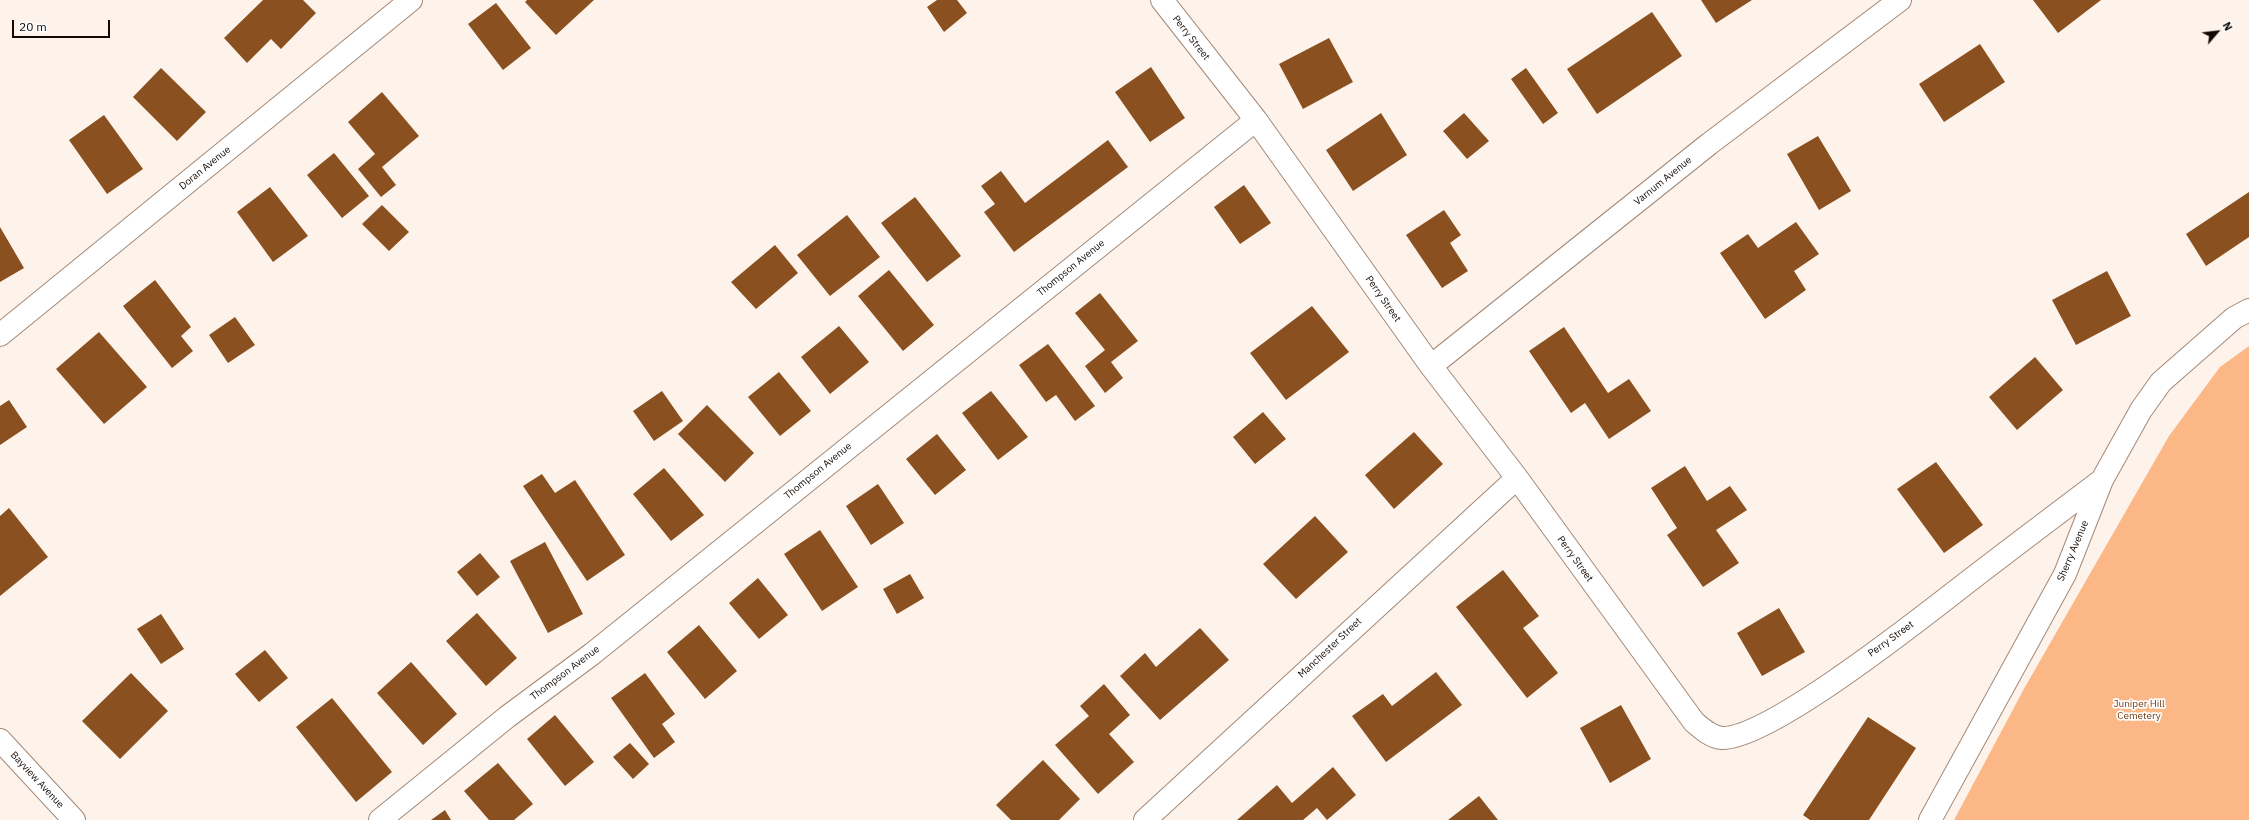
<!DOCTYPE html>
<style>
body{margin:0}
#map{position:relative;width:2249px;height:820px;overflow:hidden;background:#fef3eb;font-family:"IBM Plex Sans",sans-serif}
canvas{display:block}
.north{position:absolute;left:2197px;top:12px;width:40px;height:40px;-webkit-text-stroke:3px #fff;paint-order:stroke;rotate:62deg;font-size:11px;font-weight:700;line-height:16px;text-align:center;color:#120904}
.north::after{content:'';display:block;margin:auto;width:14px;height:18px;background:#120904;clip-path:polygon(50% 0,100% 100%,50% 72%,0 100%)}
.scale{position:absolute;left:12px;top:20px;width:98px;height:18px;box-sizing:border-box;border:2px solid #120904;border-top:0;padding-left:5px;font-size:12px;line-height:14px;white-space:nowrap;color:#120904;-webkit-text-stroke:3px #fff;paint-order:stroke}
</style>
<div id="map">
<canvas width="2249" height="820"></canvas>
<div class="north">N</div>
<div class="scale">20 m</div>
</div>
<script>
const ctx = document.querySelector('canvas').getContext('2d');
ctx.lineJoin = 'round';
function fill(path, color) { ctx.fillStyle = color; ctx.fill(path, 'evenodd'); }
function strokePath(path, color, width, dash) { ctx.strokeStyle = color; ctx.lineWidth = width; ctx.lineCap = dash ? 'butt' : 'round'; ctx.setLineDash(dash || []); ctx.stroke(path); }
function label(font, color, halo, rows, align = 'center') {
  ctx.font = font + ' "IBM Plex Sans",sans-serif'; ctx.lineWidth = 3.5; ctx.setLineDash([]); ctx.textBaseline = 'middle'; ctx.strokeStyle = halo; ctx.fillStyle = color; for (const [text, x, y, turn = 0] of rows) {
    ctx.save(); ctx.translate(x, y); ctx.rotate((+turn || 0) * Math.PI / 180); ctx.textAlign = isNaN(turn) ? turn : align; if (halo) ctx.strokeText(text, 0, 0); ctx.fillText(text, 0, 0); ctx.restore();
  }
}
const green = new Path2D(`
 M2249 346V820H1954L2025 687 2169 436 2220 367Z`);
const building = new Path2D(`
 M263 0H303L316 13 281 49 271 39 247 63 224 38Z
 M527 0H594L556 35 525 2Z
 M937 0H957L967 13 944 32 927 7Z
 M1701 0H1752L1716 23Z
 M2033 0H2101L2058 33Z
 M496 3 531 48 503 70 468 24Z
 M1652 12 1682 56 1597 114 1567 69Z
 M1329 38 1353 82 1303 109 1279 64Z
 M1980 44 2005 82 1944 122 1919 84Z
 M1151 67 1185 118 1150 142 1115 92Z
 M161 68 206 112 177 141 133 97Z
 M1526 68 1558 113 1543 124 1511 79Z
 M382 92 419 136 382 167 396 185 381 197 358 169 375 154 348 122Z
 M1381 113 1407 155 1353 191 1326 150Z
 M1464 113 1489 141 1467 159 1443 131Z
 M104 115 143 169 107 194 69 140Z
 M1818 136 1851 191 1819 210 1787 154Z
 M1108 140 1128 167 1014 252 984 212 995 204 981 186 1001 171 1025 203Z
 M334 153 369 196 342 218 307 175Z
 M1244 185 1271 223 1240 244 1214 207Z
 M270 187 308 236 273 262 237 212Z
 M2249 192V237L2206 266 2186 234Z
 M915 197 961 256 927 282 881 223Z
 M382 205 409 232 389 251 362 224Z
 M1444 210 1461 235 1450 243 1468 271 1442 288 1406 235Z
 M847 215 880 257 830 296 797 255Z
 M1796 222 1819 254 1794 271 1806 290 1765 319 1720 253 1748 234 1758 248Z
 M0 227 24 268 0 282Z
 M775 245 798 273 756 309 731 282Z
 M889 270 934 325 903 351 858 296Z
 M2107 271 2131 316 2076 345 2052 300Z
 M155 280 191 327 181 336 193 351 172 368 123 306Z
 M1100 293 1138 341 1111 362 1123 378 1105 393 1085 366 1105 350 1075 313Z
 M1312 306 1349 352 1286 400 1250 353Z
 M235 317 255 345 228 363 209 335Z
 M839 326 869 362 830 394 801 357Z
 M1564 327 1608 393 1629 379 1651 411 1609 439 1585 403 1571 413 1529 351Z
 M99 332 147 387 104 424 56 369Z
 M1048 344 1095 406 1075 421 1056 395 1046 402 1019 365Z
 M2035 357 2063 390 2017 430 1989 397Z
 M779 372 811 411 780 436 748 397Z
 M662 391 683 421 654 441 633 411Z
 M991 391 1028 437 998 460 962 413Z
 M9 400 27 427 0 445V406Z
 M707 405 754 453 725 482 678 434Z
 M1263 412 1286 439 1255 464 1233 437Z
 M1414 432 1443 464 1394 509 1365 475Z
 M937 434 966 470 935 495 906 459Z
 M1936 462 1983 525 1944 553 1897 489Z
 M1685 466 1707 501 1730 486 1747 510 1716 530 1739 563 1703 587 1667 535 1677 528 1651 488Z
 M664 468 704 515 671 541 633 494Z
 M542 474 555 493 575 480 625 555 587 581 523 486Z
 M878 484 904 523 871 545 846 506Z
 M9 508 48 557 0 596V516Z
 M1315 516 1348 552 1296 599 1263 564Z
 M820 530 858 587 822 611 784 554Z
 M545 542 583 614 548 633 510 561Z
 M480 553 500 577 477 596 457 572Z
 M1503 570 1539 616 1523 628 1558 673 1527 698 1456 607Z
 M910 574 924 598 897 614 883 589Z
 M758 578 788 615 759 639 729 603Z
 M1779 608 1805 652 1762 676 1737 633Z
 M477 613 517 658 486 686 446 641Z
 M161 614 184 649 161 664 137 629Z
 M699 625 737 671 705 699 667 652Z
 M1200 628 1229 660 1160 720 1120 676 1145 653 1156 667Z
 M265 650 288 678 259 702 235 674Z
 M411 662 457 714 423 745 377 693Z
 M1436 672 1462 705 1386 762 1352 716 1383 694 1392 706Z
 M131 673 168 711 120 759 82 721Z
 M645 673 675 714 662 724 675 742 654 758 611 698Z
 M1104 684 1130 715 1109 734 1134 762 1098 794 1055 745 1089 716 1080 706Z
 M332 698 392 772 356 802 296 727Z
 M1621 705 1651 759 1610 783 1580 728Z
 M555 715 594 762 565 786 527 739Z
 M1868 717 1916 748 1869 820H1810L1803 815Z
 M630 743 649 764 633 779 613 757Z
 M1043 760 1080 799 1059 820H1011L996 805Z
 M498 763 533 804 514 820H489L464 791Z
 M1333 767 1356 795 1327 820 1317 808 1303 820H1237L1277 785 1292 803Z
 M1479 796 1498 820H1448Z
 M445 810 451 820H431Z`);
const minor = new Path2D(`
 M1162 0 1256 120 1431 366 1517 478 1694 722C1702 729 1711 737 1722 738 1770 739 1926 614 1969 581 2013 547 2057 514 2102 480
 M0 335 411 0
 M1431 366 1709 144 1900 0
 M380 820 507 717 592 654 1256 120
 M1145 820 1517 478
 M1930 820 2065 574 2102 480 2141 410 2161 382 2234 318 2249 310`);
const secondary = new Path2D(`
 M0 740 74 820`);
const streetNames = [
 ["Perry Street",1191,38,52],
 ["Doran Avenue",205,168,-39],
 ["Varnum Avenue",1663,181,-39],
 ["Thompson Avenue",1071,268,-39],
 ["Perry Street",1383,299,55],
 ["Thompson Avenue",818,471,-39],
 ["Sherry Avenue",2073,551,-67],
 ["Perry Street",1575,559,54],
 ["Perry Street",1891,639,-36],
 ["Manchester Street",1330,648,-43],
 ["Thompson Avenue",565,673,-37],
 ["Bayview Avenue",37,780,47]
];
const parkNames = [
 ["Juniper Hill",2139,704],
 ["Cemetery",2139,716]
];
fill(green, '#fbb785');
fill(building, '#8a501f');
strokePath(minor, '#a28978', 24);
strokePath(secondary, '#a28978', 24);
strokePath(minor, '#fff', 22);
strokePath(secondary, '#fff', 22);
label('10px', '#120904', '#fff', streetNames);
label('10px', '#723d0f', '#fff', parkNames);
</script>
